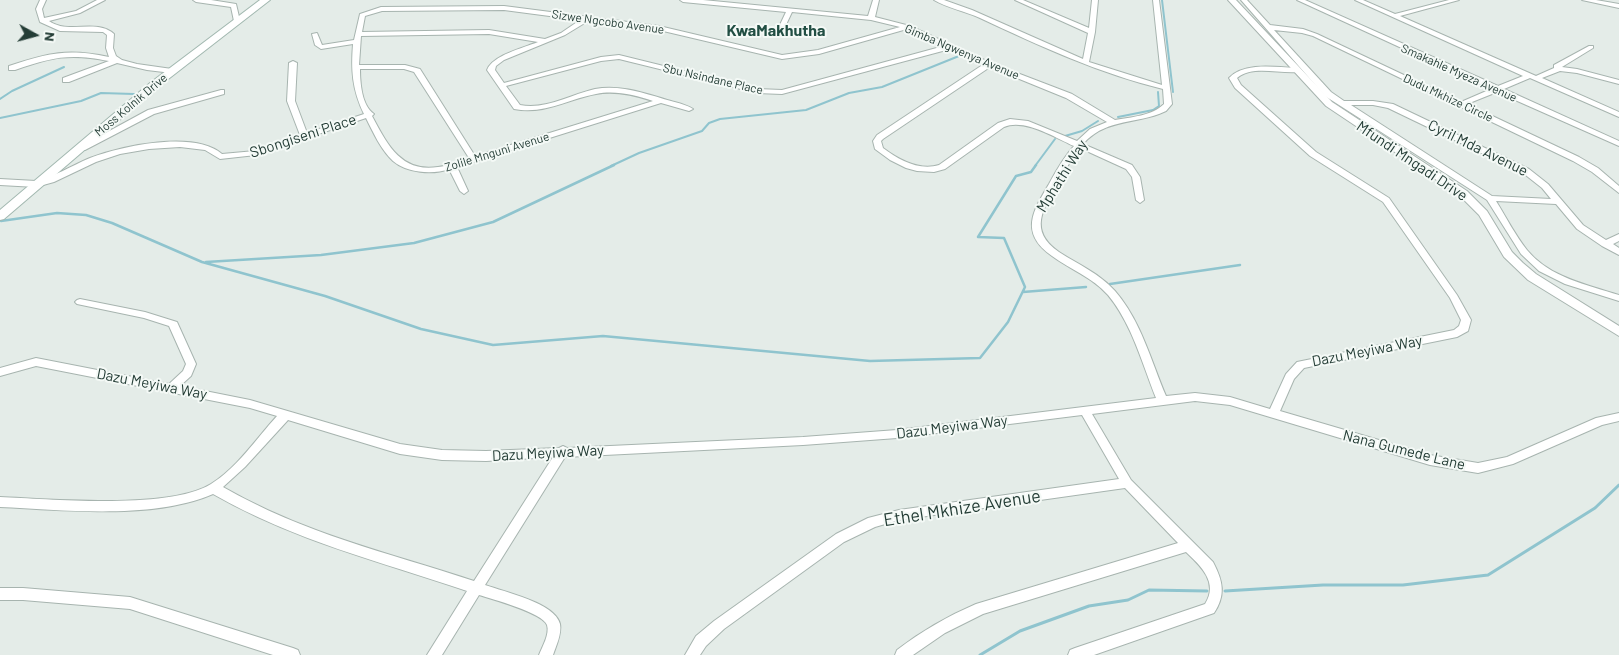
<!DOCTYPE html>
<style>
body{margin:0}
#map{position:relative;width:1619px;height:655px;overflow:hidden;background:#e4ece8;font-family:Barlow,sans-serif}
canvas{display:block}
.north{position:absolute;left:10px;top:10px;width:50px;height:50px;-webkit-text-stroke:4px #f4f9f6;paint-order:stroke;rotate:97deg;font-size:14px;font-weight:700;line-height:20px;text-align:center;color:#243d36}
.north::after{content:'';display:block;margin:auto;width:18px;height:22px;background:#243d36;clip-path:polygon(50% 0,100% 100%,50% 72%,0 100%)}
</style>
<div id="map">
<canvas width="1619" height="655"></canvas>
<div class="north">N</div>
</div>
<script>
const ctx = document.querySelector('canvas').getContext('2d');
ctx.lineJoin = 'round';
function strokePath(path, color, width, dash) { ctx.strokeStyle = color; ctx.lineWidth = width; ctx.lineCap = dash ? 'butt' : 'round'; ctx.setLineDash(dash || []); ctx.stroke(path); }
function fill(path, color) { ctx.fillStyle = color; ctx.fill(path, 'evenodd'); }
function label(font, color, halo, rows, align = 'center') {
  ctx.font = font + ' Barlow,sans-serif'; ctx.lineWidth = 4; ctx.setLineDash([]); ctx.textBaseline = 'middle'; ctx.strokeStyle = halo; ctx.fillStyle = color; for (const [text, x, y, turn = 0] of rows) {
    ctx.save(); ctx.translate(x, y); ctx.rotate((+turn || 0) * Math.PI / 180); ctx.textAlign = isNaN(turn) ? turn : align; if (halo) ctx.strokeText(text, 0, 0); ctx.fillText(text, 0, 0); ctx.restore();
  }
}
const streamFar2 = new Path2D(`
 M1162 0 1173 92
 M0 99 12 91 64 67
 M1118 117 1153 110 1159 106 1158 92
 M0 118 81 101 101 93 134 94
 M1065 136 1082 131 1098 121
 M611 166 639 153 702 131 709 123 720 119 806 110 849 93 882 87 959 56
 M1035 166 1055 139`);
const streamFar1 = new Path2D(`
 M1 221 57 213 86 215 112 223 202 262 325 296 421 329 493 345 603 336 870 361 980 358 1008 322 1025 287 1004 238 978 237 1016 176 1031 172 1036 165
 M206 262 321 255 414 243 493 222 614 165
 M1110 284 1240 265
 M1023 292 1086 287`);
const stream = new Path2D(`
 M1225 591 1323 585H1403L1488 575 1595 508 1619 485
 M980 655 1020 631 1089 606 1128 600 1149 590 1207 591`);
const minor = new Path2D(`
 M40 0H46L42 9 44 18 76 11 97 0H105L80 13 49 21C69 35 96 18 114 34L113 48 116 56 122 60 137 64 172 69 176 71 172 73 147 70 117 63 69 82H63V78L109 61C70 53 52 57 15 70H9V66C48 53 68 48 109 57L106 48 107 35 103 32 60 31 40 22 36 9Z
 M193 0H211L236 4 240 21 237 23 234 21 231 7 196 2Z
 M680 0H703L868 16 873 0H879L875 17 910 26 991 63 1072 94 1115 120C1131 117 1152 116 1164 104L1163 89C1098 73 1040 46 980 18 967 12 945 7 934 0H944L972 10 1083 59 1088 33 1015 0H1023L1089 28 1092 0H1098L1095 32 1089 62 1162 85 1153 0H1159L1172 104 1166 111 1159 114C1131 124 1104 120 1083 144L1132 165 1140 177 1144 200 1140 203 1136 200 1132 177 1126 169 1080 148C1071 159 1064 172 1057 184 1043 209 1028 231 1059 252 1079 265 1099 273 1115 291 1141 321 1151 361 1166 396L1195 393 1230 397 1270 409 1286 374 1297 362 1454 330 1459 326 1461 320 1450 298 1383 202 1310 156 1235 88 1229 78C1244 62 1275 67 1295 68L1299 70 1298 72C1279 74 1252 65 1237 78L1241 85 1316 152 1389 198 1457 295 1471 320 1468 331 1457 337 1304 368 1294 379 1280 411 1430 455 1478 463 1507 457 1596 418 1619 413V421L1602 425 1513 464 1478 473 1430 465 1230 405 1195 401 1092 414 1131 480 1213 562C1223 581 1226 595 1214 613L1094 655H1068L1070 650 1075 648 1205 604C1219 583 1201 566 1186 552L983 614 945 633 913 655H895L897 650C922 631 948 616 976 604L1178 543 1125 488 899 520 875 527 844 542 724 629 706 646 700 655H685L696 636 714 621 836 534 868 518 899 510 1119 479 1082 415 897 438 803 445 565 457 485 585C505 592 555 603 560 624 562 634 556 646 553 655H539C542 647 550 634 547 625 543 613 492 599 479 595L442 655H427L467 591C379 561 295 541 213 494 153 520 65 510 0 507V497C50 499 169 510 211 484 237 468 256 439 277 416L250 408 36 366 0 376V368L36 358 169 384 183 371 186 364 169 326 144 318 77 304 75 302 77 300 80 299 145 312 177 322 196 364 191 376 180 386 250 400 400 444 442 450 486 451 559 448 563 446 567 448 803 437 897 430 1156 398C1142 363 1132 324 1108 295 1092 277 1071 270 1052 256 1019 233 1033 211 1049 184 1056 171 1064 157 1074 146 1054 137 1024 118 1004 127L945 169 934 172 917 171 906 168 890 160 875 149 873 141 877 135 984 64 950 49 782 94 757 93 619 59 601 61 506 86 520 105C546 110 569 95 595 89 620 84 647 94 671 101 678 103 687 105 693 109L689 111 661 103 457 167 468 191 464 194 460 191 449 169C433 175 407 173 393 161 381 150 373 132 366 118L256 155 220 159 205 150 180 147 149 149 120 154 96 162 54 182 36 187 32 184 33 182C54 177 71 166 90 158 122 146 194 130 222 154L255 151 300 135 287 101 289 63 293 61 297 63 295 101 307 133 364 114C352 89 351 70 353 44L321 49 315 45 312 34 317 33 322 45 354 40 360 14 381 7 504 6 659 26 782 55 818 50 900 27 871 20 792 12 784 29 781 31 778 29 786 12 683 2ZM504 10 580 20 561 33 545 39 489 30 362 32 365 16 382 11ZM588 21 659 30 782 59 819 54 907 29 944 46 782 90 757 89 619 55 601 57 504 83 495 70 496 66 504 60 565 35ZM489 34 538 42C523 48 493 55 487 70L514 109C545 115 568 99 596 94 615 90 635 95 653 101L475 156 420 69 405 65H359L361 36ZM990 67 1066 98 1107 122 1090 129 1077 141 1028 121 1010 119 998 123 939 165C919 171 899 160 883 148L881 141 883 139ZM360 69H404L414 72 469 158C459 161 449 166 438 167 401 173 387 144 372 116L374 114C362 106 360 83 360 69ZM288 420 400 454 442 460 486 461 553 457 474 581C386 552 305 534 223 487L245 467Z
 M1241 0H1247L1270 25 1303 29 1317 34 1461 102 1491 89 1297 0H1305L1498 86 1523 76 1355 0H1363L1395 14 1449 0H1459L1400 16 1536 76 1554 68V65L1589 46H1593V48L1562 67 1577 69 1619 80V84L1577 73 1560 71 1542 78 1619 112V117L1530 78 1504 89 1619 141V146L1497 92 1467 104 1579 157 1598 168 1619 186V193L1592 172 1573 161 1313 36 1302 33 1274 30 1331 92 1344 101H1373L1393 104 1529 169 1548 184 1583 225 1606 240 1619 234V241L1613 244 1619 248V255L1602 246 1577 229 1556 204 1496 201C1506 217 1515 235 1527 250 1549 277 1587 285 1619 295V301L1565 284 1539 271 1521 254 1487 200 1325 96ZM1351 105H1373L1388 108 1523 173 1542 188 1551 199 1492 196Z
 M1582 0H1596L1619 4V8Z
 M221 90H224V94L154 114 85 150H79L78 148 148 110Z
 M0 588H23L130 597 293 648 298 650 300 655H273L130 609 23 600H0Z`);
const tertiary = new Path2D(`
 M1228 0H1236L1332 102 1467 191 1487 211 1512 252 1523 263 1536 274 1619 326V336L1528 280 1504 257 1479 215 1459 195 1326 106Z
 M0 179 36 181 41 184 36 187 0 185Z`);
const secondary = new Path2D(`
 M260 0H270L158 87 4 219 0 220V210L150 83Z`);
const farStreetnames = [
 ["Sizwe Ngcobo Avenue",608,22,8],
 ["Gimba Ngwenya Avenue",962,52,23],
 ["Smakahle Myeza Avenue",1459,73,24],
 ["Sbu Nsindane Place",713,79,13],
 ["Dudu Mkhize Circle",1448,98,25],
 ["Moss Kolnik Drive",131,105,-40],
 ["Zolile Mnguni Avenue",497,152,-17]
];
const streetNames = [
 ["Sbongiseni Place",303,136,-18],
 ["Cyril Mda Avenue",1478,148,26],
 ["Mfundi Mngadi Drive",1412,161,34],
 ["Mphathi Way",1062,176,-58],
 ["Dazu Meyiwa Way",1367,351,-11],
 ["Dazu Meyiwa Way",152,384,11],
 ["Dazu Meyiwa Way",952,427,-7],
 ["Nana Gumede Lane",1404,450,14],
 ["Dazu Meyiwa Way",548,453,-3]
];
const farDistrictnames = [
 ["KwaMakhutha",776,31]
];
const nearStreetnames = [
 ["Ethel Mkhize Avenue",962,508,-9]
];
strokePath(streamFar2, '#8fc4ce', 2);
strokePath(streamFar1, '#8fc4ce', 2.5);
strokePath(stream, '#8fc4ce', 3);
strokePath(minor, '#a7b4af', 2);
strokePath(tertiary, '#a7b4af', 2);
strokePath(secondary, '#a2b8b0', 2);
fill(minor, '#fff');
fill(tertiary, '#fff');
fill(secondary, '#fff');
label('12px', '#243d36', '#f4f9f6', farStreetnames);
label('15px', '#243d36', '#f4f9f6', streetNames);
label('bold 16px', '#214e43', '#f4f9f6', farDistrictnames);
label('18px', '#243d36', '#f4f9f6', nearStreetnames);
</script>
